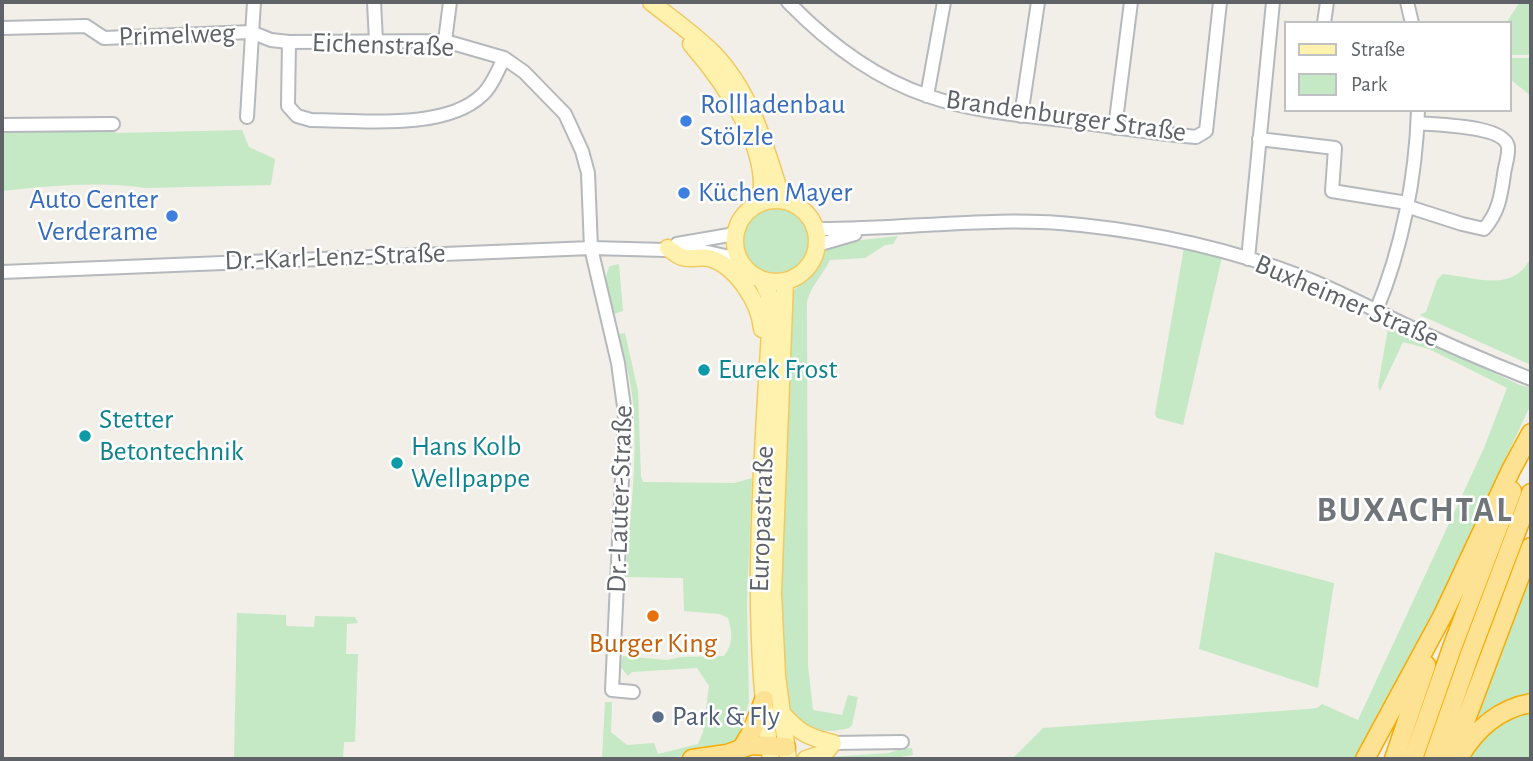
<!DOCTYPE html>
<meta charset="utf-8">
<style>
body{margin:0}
#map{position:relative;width:1533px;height:761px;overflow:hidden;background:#f1efe8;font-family:"Alegreya Sans",sans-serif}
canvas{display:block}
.frame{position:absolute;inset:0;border:4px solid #5f6368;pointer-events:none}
.legend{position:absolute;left:1284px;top:21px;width:228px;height:91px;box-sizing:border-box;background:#fff;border:2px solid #bfc1c3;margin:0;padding:9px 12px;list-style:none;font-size:21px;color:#5f6368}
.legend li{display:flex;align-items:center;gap:14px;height:35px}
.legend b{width:35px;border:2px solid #bfc1c3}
</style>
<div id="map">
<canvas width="1533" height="761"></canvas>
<div class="frame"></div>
<ul class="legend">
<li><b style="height:9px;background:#fff2af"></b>Straße</li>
<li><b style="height:19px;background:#c5e8c5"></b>Park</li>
</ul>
</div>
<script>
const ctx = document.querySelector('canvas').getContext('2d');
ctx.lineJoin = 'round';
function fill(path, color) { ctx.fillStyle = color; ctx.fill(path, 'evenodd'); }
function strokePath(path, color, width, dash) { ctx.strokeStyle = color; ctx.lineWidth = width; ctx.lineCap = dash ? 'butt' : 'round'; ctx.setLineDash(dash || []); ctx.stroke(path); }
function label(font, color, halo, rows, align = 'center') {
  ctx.font = font + ' "Alegreya Sans",sans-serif'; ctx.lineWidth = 5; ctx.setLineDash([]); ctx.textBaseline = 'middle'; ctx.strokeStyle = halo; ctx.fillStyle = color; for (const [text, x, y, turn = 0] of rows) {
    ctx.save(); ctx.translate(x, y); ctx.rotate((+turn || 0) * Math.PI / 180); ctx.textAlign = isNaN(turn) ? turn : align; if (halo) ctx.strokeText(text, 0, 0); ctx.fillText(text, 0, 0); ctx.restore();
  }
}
const green = new Path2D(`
 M1520 2H1531V55H1510V23H1506Z
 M1510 58H1531V96L1510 79Z
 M106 130 118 133 242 130 249 147 275 159 271 185 145 188C98 181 49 186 2 191V133Z
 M740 241a36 36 0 1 1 72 0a36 36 0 1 1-72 0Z
 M898 236 893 244 885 245 865 258 830 260C823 275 812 284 807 301L808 665 813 710 842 715 848 695 858 697 852 725 849 728C828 734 797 732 788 708 781 689 785 648 784 626 783 615 781 605 781 594L789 296C795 286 807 282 815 272 822 262 823 249 834 243Z
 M1184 248 1222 257 1183 425 1157 418 1155 414Z
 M1531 257V365L1420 315 1426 312 1437 280 1443 274C1474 277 1514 294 1531 257Z
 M619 264 623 311 614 314C608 298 601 281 610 266Z
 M1393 326 1520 385 1531 388V404L1434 612 1356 759H1012L1043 728 1308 709 1317 708 1322 704 1358 720 1484 448 1507 388 1429 349 1403 342 1380 391 1378 386 1388 328Z
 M625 333 638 391 641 476 643 482 734 483 752 478 747 601 749 702 742 726 745 728C742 732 739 738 736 741 714 760 631 759 602 759L605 702H612L611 732 627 745 654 743 658 754 698 744 703 732 709 686 697 668 632 672 628 676 620 666 623 656 667 660 681 657 724 656C734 643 732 632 728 618L720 614 684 611 683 578 625 577C630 519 638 460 633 403 631 380 624 356 619 334Z
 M1215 552 1334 583 1318 688 1199 649Z
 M1531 559V697L1471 729Z
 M237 613 286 615V626L314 627 315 616 355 617 358 623 347 624 346 654H358L355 742H344L343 759H234Z
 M1531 709V759H1464L1492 725Z
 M912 748 913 755 888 759H824L829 757 889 753 900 749Z`);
const minor = new Path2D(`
 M374 2 376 41
 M788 2C827 42 874 78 928 96 971 111 1018 115 1064 120 1108 126 1151 133 1196 137L1206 131 1220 2
 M1407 2 1412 23
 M1324 23 1327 2
 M2 28 86 26 104 38 251 32 271 40 289 42 445 41 504 58 524 72 565 114 582 151 588 173 591 248 618 363 625 414 612 690 633 692
 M445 41 450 2
 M289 42 288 106 297 116 311 120C359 120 445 131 482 95 492 86 498 70 504 58
 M927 96 944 2
 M1021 116 1038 2
 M247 117 254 2
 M2 125 113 124
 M1115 128 1131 2
 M1259 139 1335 148 1332 191 1407 203
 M1406 206 1462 224 1484 229C1499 212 1501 195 1504 174 1505 166 1509 155 1508 147 1505 125 1436 125 1418 123
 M815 229C904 230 992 215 1081 225 1157 233 1232 250 1303 277 1334 289 1365 305 1395 320 1439 341 1485 361 1531 379
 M677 244 735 234
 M817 245 855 234
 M1248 259 1273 2
 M2 272 591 248 703 251 739 259
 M1376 311C1402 249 1416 177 1418 110
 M833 743 902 742`);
const major = new Path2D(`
 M651 2C672 19 694 34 713 53 751 92 764 143 780 193L784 201
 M691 44C724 82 772 150 760 202
 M735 241a41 41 0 1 1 82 0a41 41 0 1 1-82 0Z
 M668 248C672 251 677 255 682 257 690 260 700 256 709 258 736 265 760 303 762 329
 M762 280 769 295 770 331C762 473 749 618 771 759
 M785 281 773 593 777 676 788 759
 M780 711C798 732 807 737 833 743
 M806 759 825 753 833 743`);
const highway = new Path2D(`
 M742 748 752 731 764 700
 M692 759 727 754 751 745 786 747
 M1365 759 1443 615 1511 470 1531 433
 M1394 759 1426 665
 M1413 759 1453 645 1512 491
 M1433 759 1470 654 1531 493
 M1451 759 1531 547
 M1458 759C1475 730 1497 709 1531 703`);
const markers = [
 [686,121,7,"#3f7fe0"],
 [684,193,7,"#3f7fe0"],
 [172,216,7,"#3f7fe0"],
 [704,370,7,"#0f9aa8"],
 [85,436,7,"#0f9aa8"],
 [397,463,7,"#0f9aa8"],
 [653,616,7,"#e8710a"],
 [658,717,7,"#5c6f8a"]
];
const streetNames = [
 ["Primelweg",177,35,-2],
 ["Eichenstraße",383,45,2],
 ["Brandenburger Straße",1066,116,8],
 ["Dr.-Karl-Lenz-Straße",335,257,-2],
 ["Buxheimer Straße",1347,301,23],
 ["Dr.-Lauter-Straße",620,499,-88],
 ["Europastraße",762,519,-88]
];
const shopNames = [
 ["Rollladenbau",700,105],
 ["Stölzle",700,137],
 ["Küchen Mayer",698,193],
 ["Auto Center",158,200,"right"],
 ["Verderame",158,232,"right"]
];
const cultureNames = [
 ["Eurek Frost",718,370],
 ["Stetter",99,420],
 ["Betontechnik",99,452],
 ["Hans Kolb",411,447],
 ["Wellpappe",411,479]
];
const foodNames = [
 ["Burger King",653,644]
];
const serviceNames = [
 ["Park & Fly",672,717]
];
const districtNames = [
 ["BUXACHTAL",1415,510]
];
fill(green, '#c5e8c5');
strokePath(minor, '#b5b8bc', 16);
strokePath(major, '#f2c960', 19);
strokePath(highway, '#f9ab00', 21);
strokePath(minor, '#fff', 12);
strokePath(major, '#fff2af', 16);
strokePath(highway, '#fde293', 18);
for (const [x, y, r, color] of markers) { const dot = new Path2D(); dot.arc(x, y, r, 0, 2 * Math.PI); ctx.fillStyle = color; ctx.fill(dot); strokePath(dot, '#fff', 2.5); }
label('28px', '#5f6368', '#fff', streetNames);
label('28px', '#366cbe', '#fff', shopNames, 'left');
label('28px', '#0d838f', '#fff', cultureNames, 'left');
label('28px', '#c56008', '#fff', foodNames);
label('28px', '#4e5e75', '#fff', serviceNames, 'left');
ctx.letterSpacing = '2px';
label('bold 35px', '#70757a', '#fff', districtNames);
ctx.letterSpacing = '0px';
</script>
